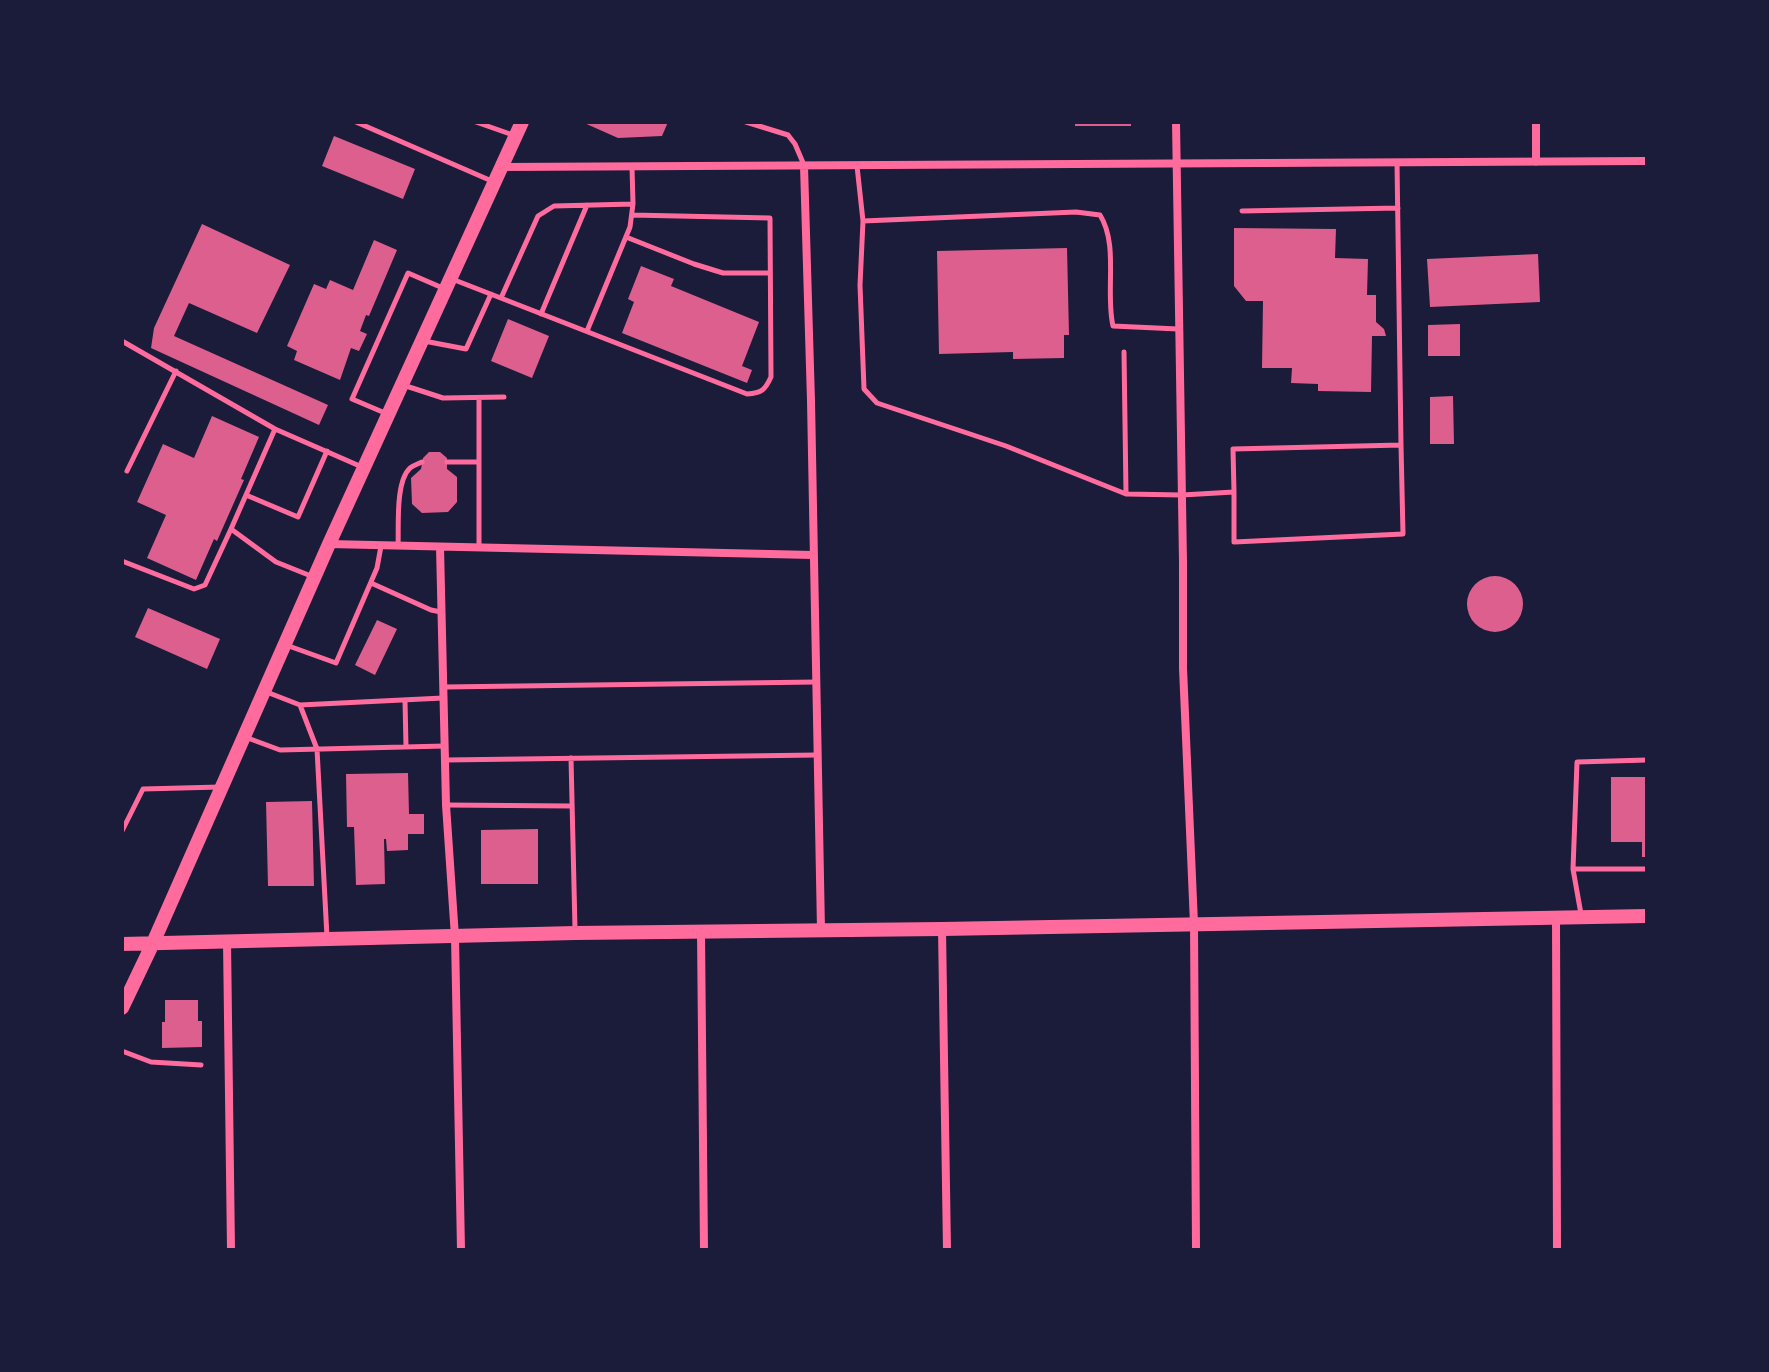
<!DOCTYPE html>
<style>
body{margin:0}
#map{position:relative;width:1769px;height:1372px;overflow:hidden;background:#1b1b3a;font-family:Overpass,sans-serif}
canvas{display:block}
.frame{position:absolute;inset:0;border:124px solid #1b1b3a;pointer-events:none}
</style>
<div id="map">
<canvas width="1769" height="1372"></canvas>
<div class="frame"></div>
</div>
<script>
const ctx = document.querySelector('canvas').getContext('2d');
ctx.lineJoin = 'round';
function fill(path, color) { ctx.fillStyle = color; ctx.fill(path, 'evenodd'); }
function strokePath(path, color, width, dash) { ctx.strokeStyle = color; ctx.lineWidth = width; ctx.lineCap = dash ? 'butt' : 'round'; ctx.setLineDash(dash || []); ctx.stroke(path); }
const building = new Path2D(`
 M582 122H668L662 136 618 138Z
 M1075 122H1131V126H1075Z
 M334 136 415 169 403 199 322 166Z
 M202 224 290 265 257 333 189 303 174 336 328 405 319 425 151 348 154 328Z
 M1234 228 1336 229 1335 258 1368 259 1367 295H1376V322L1384 329 1386 336H1372L1371 392 1318 391V384L1291 383 1292 368H1262L1263 301H1246L1234 286Z
 M374 240 397 250 369 316 366 315 360 331 367 334 359 351 351 348 340 380 294 360 297 351 287 346 314 284 326 289 330 280 353 290Z
 M1067 248 1069 335H1064V358L1013 359V352L939 354 937 251Z
 M1538 254 1540 302 1430 307 1427 259Z
 M641 266 674 279 671 286 759 322 742 366 752 370 747 383 622 333 634 302 628 299Z
 M508 319 549 336 532 378 491 361Z
 M1460 324V356H1428V325Z
 M1453 396 1454 444H1430V397Z
 M212 416 259 437 241 479 244 480 217 541 214 539 196 580 147 558 166 515 137 502 163 444 194 458Z
 M429 452H440L447 458V469L457 477V502L448 512 422 513 412 504 411 478 421 469 423 458Z
 M1467 604a28 28 0 1 1 56 0a28 28 0 1 1-56 0Z
 M148 608 220 639 207 669 135 637Z
 M377 620 397 629 375 675 355 665Z
 M408 773 409 814H424V834H408V850L387 851 386 839H384L385 884 356 885 354 827H347L346 774Z
 M1611 777H1647V857H1642V842H1611Z
 M312 801 314 886H268L266 802Z
 M538 829V884H481V830Z
 M165 1000H198V1021H202V1047L162 1048V1022H165Z`);
const service = new Path2D(`
 M356 122 494 182
 M476 122 513 135
 M746 122 788 135 795 144 804 165
 M857 166 863 221 860 285 864 389 877 403 1006 446 1126 494 1182 495 1234 492 1233 449 1401 445 1397 162
 M1242 211 1398 208
 M863 221 1076 212 1100 215C1119 245 1105 292 1113 326L1178 329
 M626 237 694 264 723 273H770
 M452 279 747 394C762 393 765 390 771 377L770 218 632 215
 M501 298 538 216 554 206 633 204
 M541 314 587 205
 M587 331 630 227 633 204 632 167
 M122 341 275 429 362 467
 M424 341 466 349 491 294
 M1124 352 1126 494
 M403 385 443 398 504 397
 M479 398V547
 M385 413 352 399 408 273 445 289
 M275 429 231 529 276 562 311 576
 M447 462H479
 M127 471 176 371
 M1234 492V542L1403 534 1401 445
 M246 495 298 517 327 451
 M398 546C399 527 395 482 410 468 414 465 418 464 422 462
 M122 561 194 589 205 585 231 529
 M371 583 431 610 441 612
 M286 645 336 663 377 568 381 546
 M444 687 816 682
 M264 691 300 705 443 698
 M405 700 406 747
 M300 705 317 749 327 937
 M245 737 280 750 445 746
 M571 758 575 929
 M446 760 817 755
 M446 805 571 806
 M122 831 143 789 220 787
 M1573 869H1647
 M1581 914 1573 869 1577 762 1647 760
 M122 1051 151 1062 201 1065`);
const minor = new Path2D(`
 M1176 122 1183 563V668L1194 924 1196 1250
 M1536 162V122
 M804 166 811 401 821 930
 M502 167 1647 161
 M329 544 813 555
 M440 547 446 805 455 937 461 1250
 M1556 917 1557 1250
 M942 929 947 1250
 M701 932 704 1250
 M227 941 231 1250`);
const secondary = new Path2D(`
 M122 944 575 933 942 929 1647 916
 M122 1008 153 943 329 544 522 122`);
fill(building, '#dd5f8e');
strokePath(service, '#ff6b9d', 5);
strokePath(minor, '#ff6b9d', 8);
strokePath(secondary, '#ff6b9d', 14);
</script>
